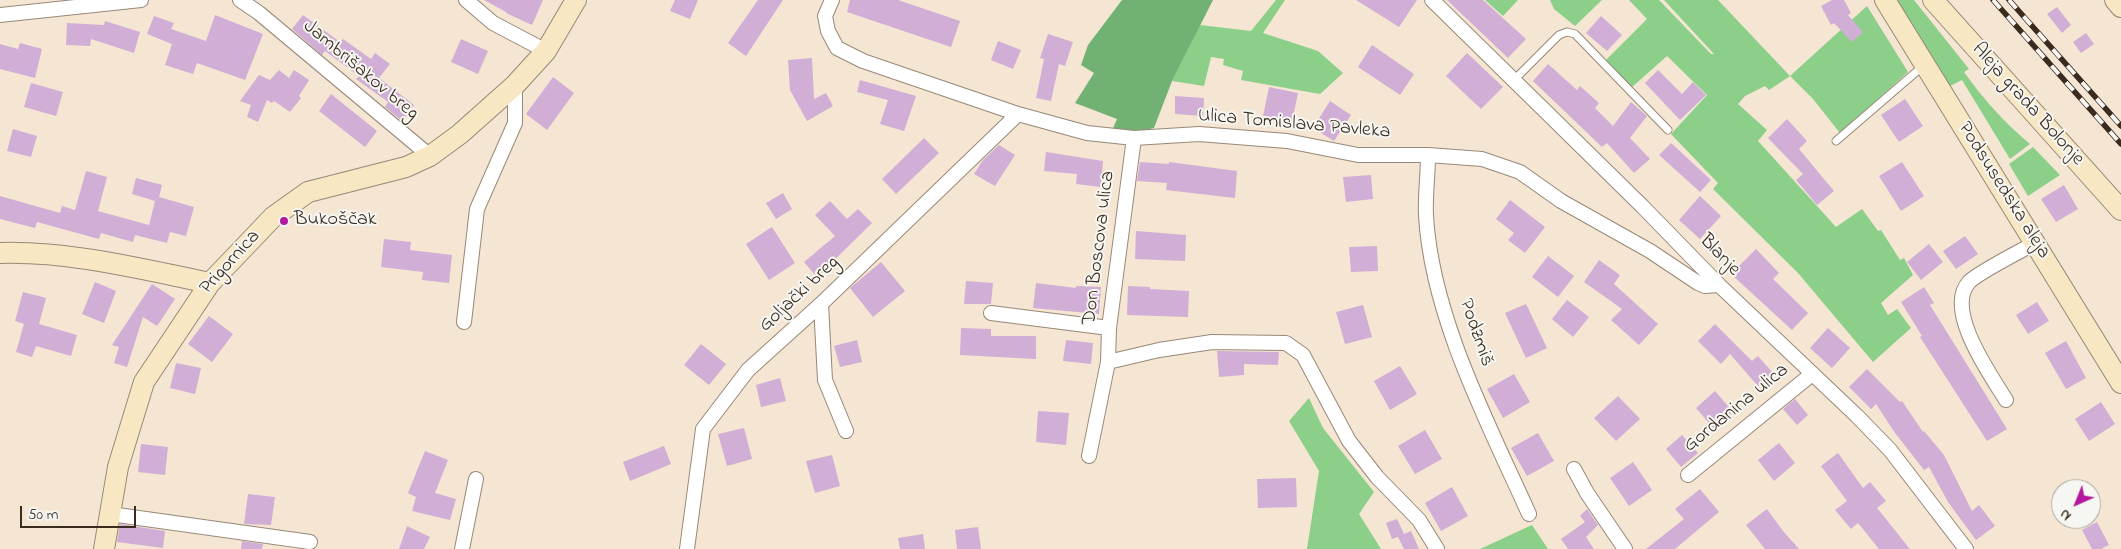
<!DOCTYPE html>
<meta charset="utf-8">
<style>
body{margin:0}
#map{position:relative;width:2121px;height:549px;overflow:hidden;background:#f4e6d2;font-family:"Indie Flower",sans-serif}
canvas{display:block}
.north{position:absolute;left:2051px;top:479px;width:50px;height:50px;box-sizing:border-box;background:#f6f6f2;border:1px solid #aba49d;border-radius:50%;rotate:224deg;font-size:14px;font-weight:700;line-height:20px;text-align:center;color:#3b2a1e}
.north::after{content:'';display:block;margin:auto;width:18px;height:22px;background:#b5179e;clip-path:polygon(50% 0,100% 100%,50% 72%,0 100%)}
.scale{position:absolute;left:20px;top:506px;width:116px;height:22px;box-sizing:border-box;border:2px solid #3b2a1e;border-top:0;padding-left:6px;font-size:15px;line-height:18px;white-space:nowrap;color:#3b2a1e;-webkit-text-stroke:4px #f6f6f2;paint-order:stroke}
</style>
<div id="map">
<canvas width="2121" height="549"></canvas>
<div class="north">N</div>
<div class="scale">50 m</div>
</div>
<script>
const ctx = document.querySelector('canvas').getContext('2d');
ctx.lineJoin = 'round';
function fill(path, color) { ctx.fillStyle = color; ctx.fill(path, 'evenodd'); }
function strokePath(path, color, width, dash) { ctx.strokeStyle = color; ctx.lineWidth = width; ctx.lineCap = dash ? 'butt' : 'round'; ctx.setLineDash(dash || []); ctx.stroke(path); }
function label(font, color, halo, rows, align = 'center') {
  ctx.font = font + ' "Indie Flower",sans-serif'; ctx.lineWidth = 4; ctx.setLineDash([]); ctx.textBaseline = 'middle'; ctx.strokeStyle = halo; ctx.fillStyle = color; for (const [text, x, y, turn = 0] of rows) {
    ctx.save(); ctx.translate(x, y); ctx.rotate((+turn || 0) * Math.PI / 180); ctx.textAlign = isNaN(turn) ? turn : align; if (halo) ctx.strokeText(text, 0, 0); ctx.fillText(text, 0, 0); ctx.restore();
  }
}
const green = new Path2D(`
 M1276 0H1285L1263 33 1318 51 1343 73 1320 94 1241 80 1243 71 1223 65 1224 59 1211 57 1204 86 1172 81 1200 25 1251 31Z
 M1485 0H1518L1503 16Z
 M1550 0H1602L1575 26 1554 9Z
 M1629 0H1659L1711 54H1714L1664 0H1718L1790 76 1867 6 1908 72 1840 133 1813 99 1790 76 1769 90 1765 86 1745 96 1738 104 1767 130 1758 141 1836 227 1862 209 1878 231 1881 230 1900 260 1904 258 1913 275 1881 303 1888 315 1897 309 1911 328 1873 362 1798 273 1713 189 1718 183 1671 134 1707 95 1667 56 1631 88 1605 61 1647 19Z
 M1893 0H1914L1969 69 1964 72C1984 100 2004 122 2030 144L2010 159 1962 80 1950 86Z
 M2033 147 2060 175 2028 196 2009 164Z
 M1309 398 1323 428 1374 492 1359 514 1381 549H1307L1319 471 1289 421Z
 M1532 525 1548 549H1480Z`);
const forest = new Path2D(`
 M1122 0H1213L1172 81 1154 128 1136 132 1111 133 1117 119 1075 103 1094 73 1081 65 1088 45Z`);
const building = new Path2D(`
 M484 0H543L532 25 506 13V12Z
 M675 0H698L690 19 670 11Z
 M758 0H783L746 56 728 43Z
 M850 0H898L960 21 951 47 847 12Z
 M1356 0H1417L1399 27Z
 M1447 0H1483L1526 39 1508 58Z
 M1832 0H1844L1851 13 1848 15 1863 32 1852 42 1834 23 1831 25 1821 6Z
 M2057 7 2071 25 2062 33 2047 14Z
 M215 15 263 34 245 80 197 63 193 74 165 65 172 44 147 34 154 16 174 23 171 29 206 41Z
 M303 15 340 42 343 39 371 59 375 53 390 64 379 78 414 105 402 121 385 107 388 102 356 79 359 76 325 51 322 55 292 29Z
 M1601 16 1622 35 1607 51 1586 33Z
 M105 21 140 32 134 53 91 39 90 46 66 45 67 23 104 25Z
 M2086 33 2094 44 2081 53 2073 42Z
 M1048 34 1073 42 1065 66 1059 64 1051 101 1036 98 1044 59 1040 58Z
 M461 39 488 51 478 74 451 62Z
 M998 41 1021 50 1013 69 991 60Z
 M20 43 42 49 35 78 0 69V44L18 49Z
 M1372 45 1414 74 1400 95 1358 67Z
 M1467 53 1503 87 1481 109 1446 76Z
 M812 58 814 99 826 93 833 106 807 121 790 90 788 60Z
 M1548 64 1577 90 1580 86 1599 103 1595 108 1613 126 1631 102 1647 116 1630 138 1650 159 1634 173 1607 143 1602 147 1533 81Z
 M279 70 289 78 294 70 309 80 299 96 301 98 290 112 274 101 272 103 267 100 258 122 247 117 251 105 240 101 259 75 270 80Z
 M1658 70 1682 94 1693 82 1706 95 1680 120 1645 83Z
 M553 77 574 93 547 130 526 114Z
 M860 80 916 96 904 131 880 124 888 100 857 92Z
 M31 83 63 92 56 116 24 107Z
 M1269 87 1298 93 1292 122 1263 116Z
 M331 94 377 131 365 147 319 111Z
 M1175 96 1204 98 1203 116 1175 114Z
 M1905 99 1923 126 1899 142 1881 115Z
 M1330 101 1351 115 1334 141 1313 128Z
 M1787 119 1807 141 1799 149 1834 191 1817 205 1796 180 1803 174 1768 138Z
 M13 129 37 136 31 157 7 151Z
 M924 138 939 153 896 194 882 179Z
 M1671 143 1711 180 1700 192 1659 155Z
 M999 145 1015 155 995 186 974 174 983 160Z
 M1046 152 1103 161 1101 187 1076 184 1077 174 1044 171Z
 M1140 162 1169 164V162L1237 171 1235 198 1166 190 1167 183 1137 181Z
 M1902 162 1924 196 1901 211 1879 176Z
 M86 171 107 177 98 211 149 225 155 201 132 194 136 178 162 185 159 197 194 207 186 236 170 232 167 243 135 235 133 242 101 233 99 239 37 222 35 228 0 219V196L60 213 62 206 75 210Z
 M1371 175 1373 199 1346 202 1343 177Z
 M2064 185 2078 209 2056 222 2041 199Z
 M783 193 792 209 776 219 766 203Z
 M1700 196 1721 216 1700 239 1679 220Z
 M1510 200 1545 227 1525 253 1508 240 1514 233 1496 219Z
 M830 201 847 219 858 209 872 223 817 277 804 262 835 236 815 215Z
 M772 227 795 263 769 280 746 244Z
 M1136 231 1186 235 1185 261 1135 259Z
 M1965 236 1978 254 1956 269 1943 251Z
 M384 239 411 242 410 250 452 255 449 283 422 280 423 272 381 267Z
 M1929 244 1943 262 1921 280 1907 262Z
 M1377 246 1378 271 1351 272 1349 247Z
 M1756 249 1779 273 1773 279 1808 313 1792 330 1731 274Z
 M1548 256 1574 276 1558 297 1532 277Z
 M1599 260 1620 275 1614 284 1658 324 1639 345 1611 320 1622 309 1584 282Z
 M881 262 905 291 873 317 850 288Z
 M966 281 993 283 991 304H964Z
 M95 282 116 291 104 323 82 314Z
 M1036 283 1076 288V286L1101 287 1099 314 1033 308Z
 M152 284 175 299 157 326 143 317 127 367 114 363 119 347 112 345Z
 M1128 286 1150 287V289L1189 291 1188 317 1127 315Z
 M1924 287 1934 303 1930 305 2007 429 1987 441 1920 337 1922 336 1901 302Z
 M23 292 46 298 39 324 77 335 71 356 36 346 32 357 16 352 24 324 15 321Z
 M1567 300 1589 317 1573 337 1552 319Z
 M2037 302 2049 321 2028 334 2016 315Z
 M1526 304 1547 348 1526 358 1505 313Z
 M1363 305 1372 337 1345 344 1336 312Z
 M209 316 233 334 212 362 188 344Z
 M1715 324 1752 361 1758 356 1773 373 1758 386 1730 354 1721 364 1698 341Z
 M961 328 991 329V336H1036V359L960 355Z
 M1828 328 1850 348 1832 368 1810 348Z
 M857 340 862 362 840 367 834 346Z
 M1066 340 1093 343 1091 364 1063 361Z
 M2066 341 2086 378 2066 389 2045 353Z
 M701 344 726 364 709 385 684 365Z
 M1217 351 1279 352 1278 365 1244 364V375L1219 377Z
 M176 363 201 368 195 394 170 388Z
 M1400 366 1417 394 1390 410 1374 381Z
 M1867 369 1900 402 1902 401 1923 432 1924 431 1944 455 1972 511 1979 505 1995 526 1976 540 1948 502 1929 467 1924 470 1895 433 1876 404 1871 409 1849 387Z
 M1514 374 1530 402 1503 418 1487 389Z
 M780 378 786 401 761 407 756 385Z
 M1715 391 1733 412 1714 429 1696 408Z
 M1618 396 1640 419 1616 441 1594 418Z
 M1795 399 1808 415 1797 425 1783 409Z
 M2101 402 2115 424 2089 441 2075 419Z
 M1038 411 1069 413 1066 445 1036 442Z
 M744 428 752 459 727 466 718 434Z
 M1425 430 1442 459 1415 474 1398 446Z
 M1538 433 1554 461 1527 476 1511 448Z
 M1682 435 1698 453 1681 467 1666 449Z
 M1779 443 1795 463 1774 481 1758 460Z
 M141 444 168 447 165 475 138 472Z
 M664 446 671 464 630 481 623 462Z
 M425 451 448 460 435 493 456 499 450 520 412 511 416 497 408 493Z
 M1838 453 1863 488 1870 482 1886 501 1877 508 1910 549H1879L1858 523 1851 529 1835 510 1847 501 1821 466Z
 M832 455 840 486 815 493 806 461Z
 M1633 462 1652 490 1629 506 1610 478Z
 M1296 478 1297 507 1258 508 1257 479Z
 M1452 487 1468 516 1441 531 1425 503Z
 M1700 489 1719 512 1675 549H1646L1684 519 1675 509Z
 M248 494 275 497 271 525 244 524Z
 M1587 509 1598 525 1586 537 1594 549H1568L1561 539 1585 522 1580 516Z
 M1767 509 1783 531 1799 549H1765L1746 525Z
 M1397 519 1404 534 1411 531 1419 549H1404L1398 537 1392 539 1386 523Z
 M2097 522 2109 545 2101 549H2092L2082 530Z
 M120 524 165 531 163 548 117 542Z
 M407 526 430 537 424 549H399Z
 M978 527 981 549H957L955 530Z
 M923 534 925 549H900L898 538Z
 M242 541 263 544 262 549H241Z`);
const lane = new Path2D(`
 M1514 80 1559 35 1567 32 1575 34 1668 130
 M1836 141 1923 66`);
const street = new Path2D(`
 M240 0 259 13 430 156
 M466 0 493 23 546 51
 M832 0 825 16 828 31 837 48 863 61 1018 114 1087 133 1134 138 1199 134 1287 141 1358 155H1428L1482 159 1520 172 1561 201 1650 251 1698 283 1705 286 1719 285
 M1432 0 1642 206 1719 285 1857 416 1890 450 1966 549
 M0 15 141 0
 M1428 155C1428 175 1425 196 1426 216 1432 317 1488 423 1529 514
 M821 304 825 380 846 431
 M991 313 1109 328
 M464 322 477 209 515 123V85
 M1108 362 1159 350 1212 342 1286 343 1303 355 1349 441 1377 477 1419 520 1437 549
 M2006 400C1990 374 1944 310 1969 282 1979 272 2021 251 2035 243
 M1089 456 1108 362 1109 328 1134 138
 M1574 469 1587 493 1625 549
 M1688 475 1812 374
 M110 514 310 542
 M462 549 476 479
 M687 549 703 429 748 370 821 304 1018 114`);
const secondary = new Path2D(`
 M1885 0 2121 383
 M1933 0 2121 210
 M2115 0 2121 7
 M0 253C70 251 141 269 210 283
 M104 549 118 467 144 382 210 283 273 217 308 192 406 167 430 156 460 134 515 85 546 51 576 0`);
const rail = new Path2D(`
 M1993 0 2121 144
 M2009 0 2121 126`);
const markers = [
 [284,221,5,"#b5179e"]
];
const streetNames = [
 ["Jambrišakov breg",360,71,40],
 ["Aleja grada Bolonje",2027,105,48],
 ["Ulica Tomislava Pavleka",1294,125,5],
 ["Podsusedska aleja",2003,191,58],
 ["Don Boscova ulica",1100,248,-83],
 ["Blanje",1719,256,46],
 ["Prigornica",231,263,-48],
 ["Goljački breg",800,295,-43],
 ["Podzmiš",1475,333,71],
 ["Gordanina ulica",1737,409,-39]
];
const poiNames = [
 ["Bukoščak",294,221]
];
fill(green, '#8ccf88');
fill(forest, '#71b274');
fill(building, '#d1aed5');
strokePath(lane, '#988878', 9);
strokePath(street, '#988878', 16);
strokePath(secondary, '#988878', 22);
strokePath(lane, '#fff', 7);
strokePath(street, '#fff', 14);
strokePath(secondary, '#f7e8c3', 20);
strokePath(rail, '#3b2a1e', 5.5);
strokePath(rail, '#f6f6f2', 4, [11]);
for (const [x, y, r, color] of markers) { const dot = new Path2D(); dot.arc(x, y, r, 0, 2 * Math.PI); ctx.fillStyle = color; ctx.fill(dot); strokePath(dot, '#f6f6f2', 2); }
label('20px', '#3b2a1e', '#f6f6f2', streetNames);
label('20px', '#3b2a1e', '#f6f6f2', poiNames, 'left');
</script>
